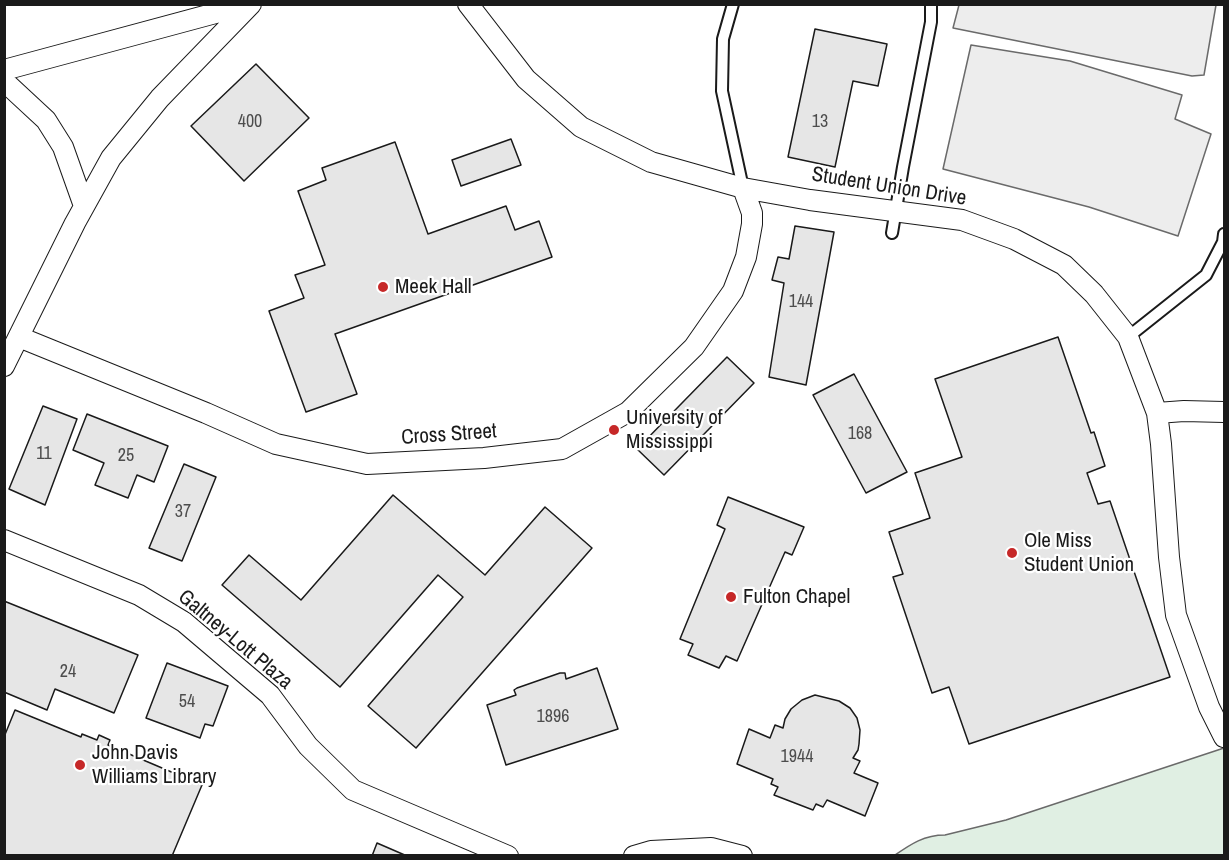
<!DOCTYPE html>
<style>
body{margin:0}
#map{position:relative;width:1229px;height:860px;overflow:hidden;background:#fff;font-family:"Archivo Narrow",sans-serif}
canvas{display:block}
.frame{position:absolute;inset:0;border:6px solid #1a1a1a;pointer-events:none}
</style>
<div id="map">
<canvas width="1229" height="860"></canvas>
<div class="frame"></div>
</div>
<script>
const ctx = document.querySelector('canvas').getContext('2d');
ctx.lineJoin = 'round';
function fill(path, color) { ctx.fillStyle = color; ctx.fill(path, 'evenodd'); }
function strokePath(path, color, width, dash) { ctx.strokeStyle = color; ctx.lineWidth = width; ctx.lineCap = dash ? 'butt' : 'round'; ctx.setLineDash(dash || []); ctx.stroke(path); }
function label(font, color, halo, rows, align = 'center') {
  ctx.font = font + ' "Archivo Narrow",sans-serif'; ctx.lineWidth = 4.5; ctx.setLineDash([]); ctx.textBaseline = 'middle'; ctx.strokeStyle = halo; ctx.fillStyle = color; for (const [text, x, y, turn = 0] of rows) {
    ctx.save(); ctx.translate(x, y); ctx.rotate((+turn || 0) * Math.PI / 180); ctx.textAlign = isNaN(turn) ? turn : align; if (halo) ctx.strokeText(text, 0, 0); ctx.fillText(text, 0, 0); ctx.restore();
  }
}
const green = new Path2D(`
 M1224 748V855H895C911 844 924 835 945 835L1006 820Z`);
const parking = new Path2D(`
 M959 5V4L1216 5 1204 75 1192 76 953 28Z
 M971 45 1070 61 1182 95 1175 119 1211 134 1178 236 1089 207 943 169Z`);
const building = new Path2D(`
 M815 29 887 44 878 86 853 81 835 167 788 157Z
 M256 64 309 118 244 181 191 126Z
 M511 139 521 165 461 186 452 160Z
 M395 142 428 234 506 206 515 230 539 221 552 257 335 334 357 394 306 412 269 311 304 298 295 275 325 265 298 191 326 180 322 168Z
 M795 226 834 232 806 385 769 377 784 283 772 280 778 257 789 259Z
 M1058 337 1091 433 1094 432 1105 466 1087 473 1098 504 1110 501 1170 677 969 744 949 687 932 693 893 577 903 574 889 532 930 518 915 473 962 457 935 379Z
 M727 357 754 383 664 475 637 449Z
 M854 374 907 472 866 493 813 395Z
 M43 406 77 419 45 505 9 489Z
 M87 414 168 446 154 482 137 475 128 498 95 485 104 463 73 450Z
 M184 464 216 477 182 561 149 548Z
 M393 495 485 575 545 507 592 548 416 748 368 706 463 597 438 575 340 687 222 585 249 555 301 600Z
 M728 497 804 527 792 555 785 552 737 661 726 656 719 668 688 655 693 644 680 639 725 529 717 525Z
 M4 601 138 655 114 713 55 689 47 710 4 692Z
 M167 663 228 686 213 726 205 724 200 738 146 718Z
 M597 668 618 729 506 765 487 705 516 695 514 690 517 688 560 673H565L566 679Z
 M815 695 839 701 850 708 857 718 860 730 859 744 858 750 853 758 860 761 854 773 878 783 865 816 827 800 823 807 816 804 813 810 774 795 778 787 771 784 773 779 737 764 749 729 770 738 775 725 783 728 785 719 791 709 802 700Z
 M15 710 81 737 82 734 97 740 99 735 110 740 108 745 202 785 172 856H4V737Z
 M377 843 407 856H372Z`);
const lane = new Path2D(`
 M733 4 723 39 722 91 743 188
 M892 233 903 167 931 22V4
 M1128 337 1206 275 1223 242 1224 234`);
const street = new Path2D(`
 M468 4 526 79 581 127 651 162 743 188 810 200 962 220 1014 239 1064 265 1094 294 1128 337 1157 413 1161 444 1169 557 1176 615 1209 707 1224 737
 M4 70 249 4
 M4 81 46 120 63 147 84 206
 M19 337 206 413 276 444 367 464 484 458 562 449 628 412 694 347 733 291 746 257 752 224V213L743 188
 M4 366 75 223 111 158 160 98 251 4
 M1157 413 1184 411 1224 412
 M4 540 139 595 184 622 270 695 308 746 353 790 508 856
 M634 856 651 851 711 848 742 856`);
const markers = [
 [383,287,6,"#c62828"],
 [614,430,6,"#c62828"],
 [1012,553,6,"#c62828"],
 [731,597,6,"#c62828"],
 [80,765,6,"#c62828"]
];
const numberNames = [
 ["400",250,122],
 ["13",820,122],
 ["144",801,302],
 ["168",860,434],
 ["11",44,454],
 ["25",126,456],
 ["37",183,512],
 ["24",68,672],
 ["54",187,702],
 ["1896",553,717],
 ["1944",797,757]
];
const streetNames = [
 ["Student Union Drive",889,187,9],
 ["Cross Street",449,435,-4],
 ["Galtney-Lott Plaza",235,640,40]
];
const poiNames = [
 ["Meek Hall",395,287],
 ["University of",626,418],
 ["Mississippi",626,442],
 ["Ole Miss",1024,541],
 ["Student Union",1024,565],
 ["Fulton Chapel",743,597],
 ["John Davis",92,753],
 ["Williams Library",92,777]
];
fill(green, '#e0efe3');
strokePath(green, '#6a6a6a', 1.5);
fill(parking, '#ededed');
strokePath(parking, '#6a6a6a', 1.5);
fill(building, '#e6e6e6');
strokePath(building, '#1a1a1a', 1.5);
strokePath(lane, '#1a1a1a', 14);
strokePath(street, '#1a1a1a', 22);
strokePath(lane, '#fff', 10);
strokePath(street, '#fff', 20);
for (const [x, y, r, color] of markers) { const dot = new Path2D(); dot.arc(x, y, r, 0, 2 * Math.PI); ctx.fillStyle = color; ctx.fill(dot); strokePath(dot, '#fff', 2); }
label('18px', '#4d4d4d', null, numberNames);
label('21px', '#1a1a1a', '#fff', streetNames);
label('21px', '#1a1a1a', '#fff', poiNames, 'left');
</script>
